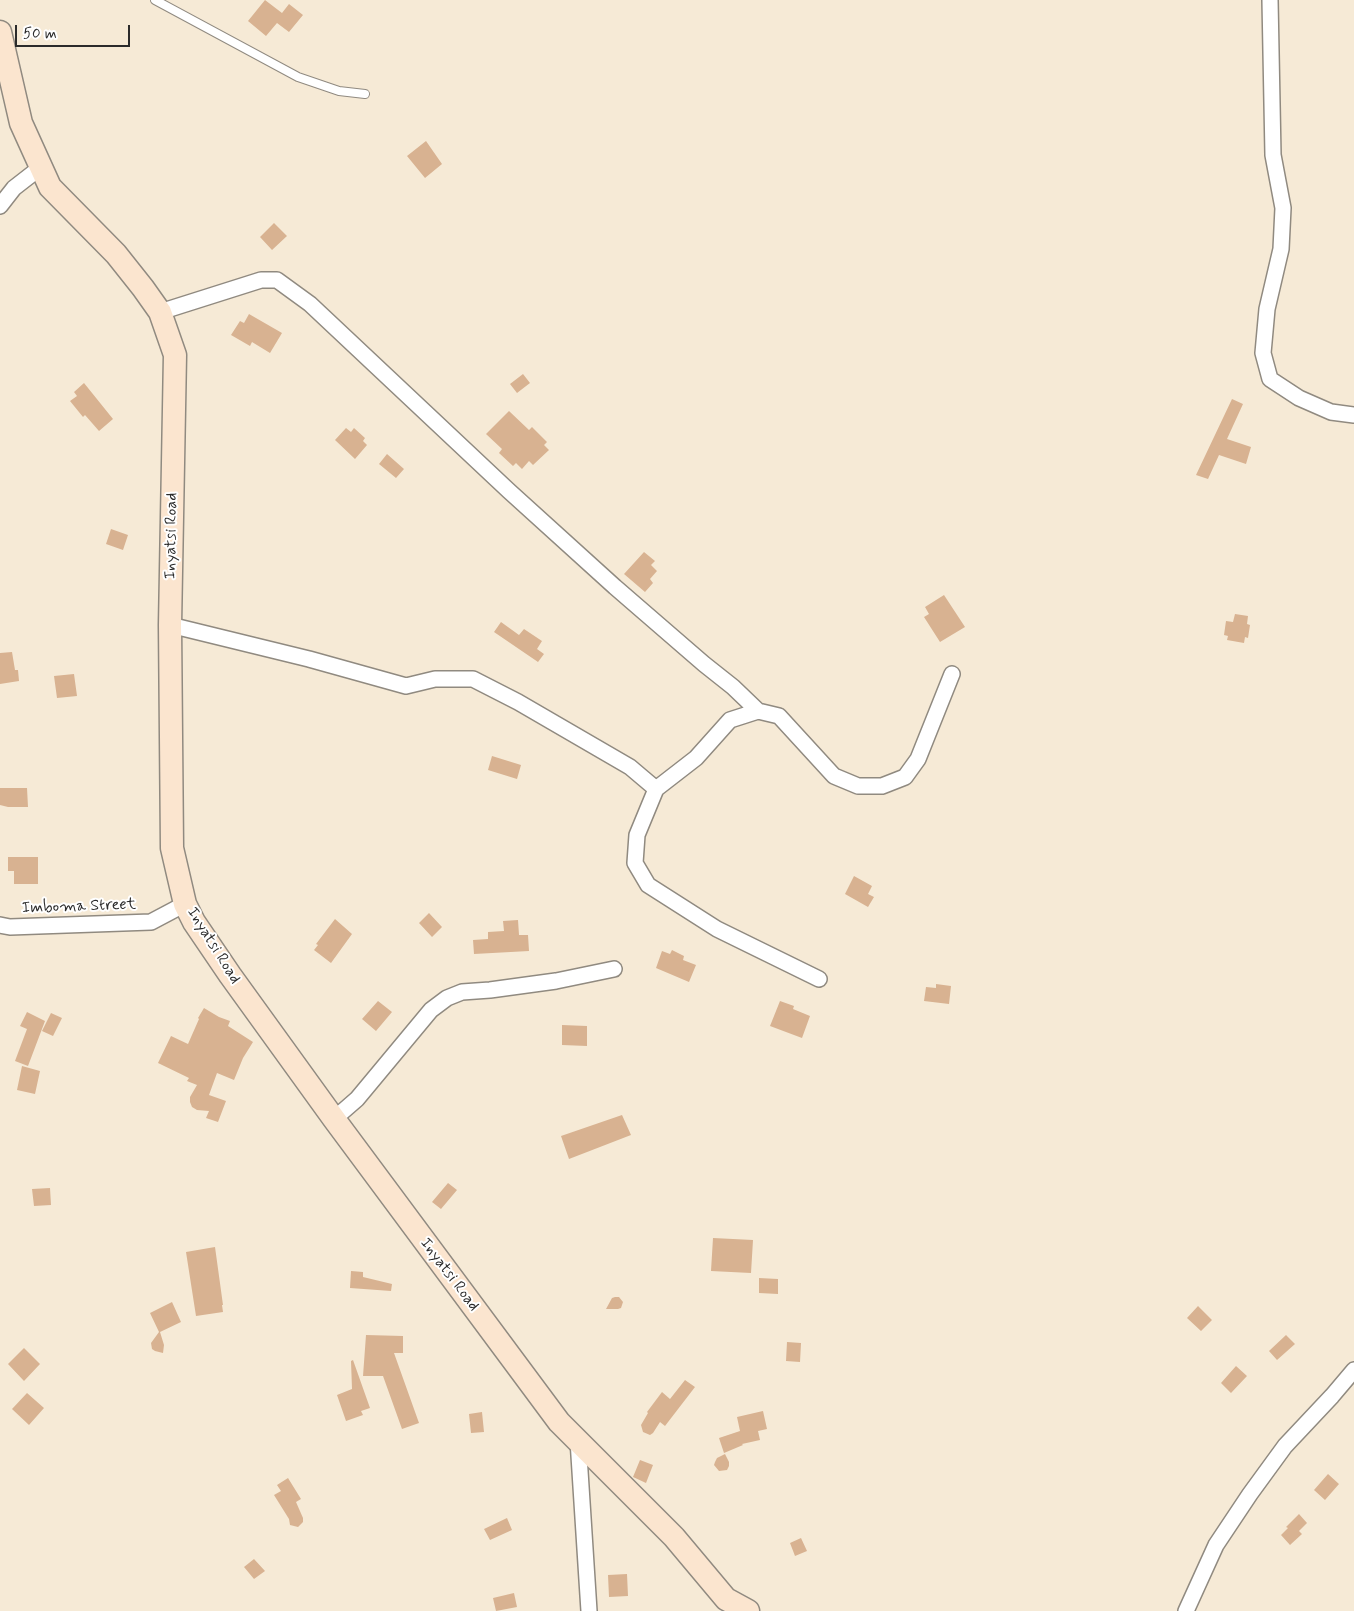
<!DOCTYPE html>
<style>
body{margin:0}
#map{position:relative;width:1354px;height:1611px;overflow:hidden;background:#f6ead6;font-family:Mynerve,sans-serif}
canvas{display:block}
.scale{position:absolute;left:15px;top:25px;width:115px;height:22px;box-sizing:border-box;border:2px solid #2b2b2b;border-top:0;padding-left:6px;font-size:15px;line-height:18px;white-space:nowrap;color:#2b2b2b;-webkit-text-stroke:4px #fff;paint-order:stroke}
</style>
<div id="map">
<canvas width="1354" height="1611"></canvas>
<div class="scale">50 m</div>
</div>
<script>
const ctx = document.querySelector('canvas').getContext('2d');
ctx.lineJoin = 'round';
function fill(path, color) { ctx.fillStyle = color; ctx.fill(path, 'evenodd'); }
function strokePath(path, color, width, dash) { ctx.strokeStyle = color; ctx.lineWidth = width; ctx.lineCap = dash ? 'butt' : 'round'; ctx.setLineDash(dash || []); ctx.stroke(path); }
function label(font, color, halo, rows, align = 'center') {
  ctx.font = font + ' Mynerve,sans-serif'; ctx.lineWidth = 4; ctx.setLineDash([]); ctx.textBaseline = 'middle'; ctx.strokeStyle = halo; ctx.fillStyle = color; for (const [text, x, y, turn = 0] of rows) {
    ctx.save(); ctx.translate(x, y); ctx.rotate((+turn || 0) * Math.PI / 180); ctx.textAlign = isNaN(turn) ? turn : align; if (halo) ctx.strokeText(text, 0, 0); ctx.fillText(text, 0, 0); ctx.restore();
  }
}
const building = new Path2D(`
 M265 0 282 13 289 4 303 15 289 32 277 23 266 36 248 21Z
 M426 141 442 164 425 178 407 156Z
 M274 223 287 236 272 250 260 237Z
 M249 314 282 333 270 353 252 342 250 346 231 335 240 321 244 323Z
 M523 374 530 383 517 393 510 384Z
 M84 383 113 419 99 431 85 415 83 417 70 401 77 396 74 392Z
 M1232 399 1243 404 1227 439 1251 447 1246 464 1219 455 1208 479 1196 475Z
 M509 411 529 430 532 427 547 442 544 445 549 450 533 465 529 461 522 469 516 463 513 466 499 453 502 449 486 434Z
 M346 428 351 432 354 428 365 438 363 441 367 445 355 459 335 440Z
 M387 454 404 469 396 478 379 464Z
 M111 529 128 535 123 550 106 544Z
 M644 552 655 561 651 565 657 571 650 579 653 583 645 592 624 574Z
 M944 595 965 627 940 642 924 617 929 614 925 607Z
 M1235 614 1248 616 1247 624 1250 625 1248 638 1245 637 1244 643 1227 640 1228 636 1224 635 1226 621 1233 622Z
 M501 622 519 635 524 629 542 641 537 649 544 654 538 662 494 632Z
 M12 652 15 670H18L19 681 0 684V653Z
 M74 674 77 696 57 698 54 676Z
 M492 756 521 765 517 779 488 770Z
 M0 788H27L28 807H8L0 805Z
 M8 857H38V884H14V871H8Z
 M854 876 872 886 868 894 874 897 868 907 845 894Z
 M429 913 442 927 432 937 419 923Z
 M335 919 352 934 331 963 314 950 318 945 316 944Z
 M518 920 519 935H528L529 951 474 954 473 940 488 939V932L504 931 503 921Z
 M672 950 684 956 683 960 696 965 689 982 656 968 662 951 670 954Z
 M936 984 951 986 949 1004 924 1001 926 987 936 988Z
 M378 1001 392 1012 376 1031 362 1019Z
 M780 1001 794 1006 793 1009 810 1016 802 1038 770 1026Z
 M204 1008 219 1017 230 1021 228 1026 253 1042 243 1058 234 1080 217 1073 209 1095 226 1101 218 1122 206 1118 209 1111 197 1110 192 1107 190 1102V1097L197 1085 187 1081 189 1078 158 1063 171 1036 188 1044 199 1019 198 1018Z
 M27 1012 45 1021 28 1066 15 1061 27 1029 20 1026Z
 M51 1013 62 1018 53 1036 42 1031Z
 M562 1025 587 1026V1046L562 1045Z
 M22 1066 40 1071 35 1094 17 1090Z
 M622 1115 631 1135 569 1159 561 1136Z
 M448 1183 457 1190 441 1209 432 1202Z
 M50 1188 51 1205 34 1206 32 1189Z
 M713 1238 753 1240 751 1273 711 1271Z
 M215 1247 223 1305H222L223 1312 196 1316 186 1252Z
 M351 1271 363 1272V1277L392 1284 391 1291 350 1288Z
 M759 1278 778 1279V1294L759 1293Z
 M615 1297H619L623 1302 621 1308 618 1309H606L612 1298Z
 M172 1302 181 1322 160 1332 164 1345 163 1353 155 1351 152 1349 151 1343 159 1332 150 1313Z
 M1198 1306 1212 1320 1201 1331 1187 1318Z
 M366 1335 403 1336V1353H394L419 1423 402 1429 383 1376H363Z
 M1286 1335 1295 1344 1277 1360 1269 1351Z
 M787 1342 801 1343 800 1362 786 1361Z
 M24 1348 40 1364 24 1381 8 1364Z
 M353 1360 370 1408 361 1411 363 1415 346 1421 337 1395 352 1389 351 1361Z
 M1236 1366 1247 1376 1231 1393 1221 1383Z
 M685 1380 695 1387 665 1426 660 1422 653 1433 650 1435 643 1432 641 1425 648 1413 647 1412 662 1392 670 1399Z
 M27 1393 44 1408 29 1425 12 1409Z
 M763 1411 767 1429 758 1431 760 1440 742 1444 743 1445 724 1453 719 1438 740 1431 737 1417Z
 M482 1412 484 1432 471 1433 469 1414Z
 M725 1454 729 1462V1466L727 1470 719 1471 714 1465 715 1462 717 1458Z
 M640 1460 653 1465 646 1483 633 1477Z
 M1328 1474 1339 1484 1325 1500 1314 1490Z
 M288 1478 301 1499 296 1502 303 1518V1522L298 1527 290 1525 289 1519 274 1495 281 1491 277 1485Z
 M1299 1514 1307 1523 1299 1531 1302 1534 1290 1545 1281 1535 1288 1528 1286 1527Z
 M507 1518 512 1530 490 1540 484 1529Z
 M801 1538 807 1551 795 1556 790 1543Z
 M254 1559 265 1571 254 1579 244 1567Z
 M627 1574 628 1596 609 1597 608 1575Z
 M514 1593 517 1607 496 1611 493 1598Z`);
const lane = new Path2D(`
 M155 0 298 77 339 91 365 94`);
const street = new Path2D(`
 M1270 0 1273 155 1283 208 1281 249 1267 309 1263 353 1270 379 1299 398 1331 412 1354 415
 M0 206 14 188 41 167
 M160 312 261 280H277L310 304 509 491 615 587 704 664 733 687 758 711
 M170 625 309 659 406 686 435 679H473L518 702 630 767 656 789
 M0 925 10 927 151 922 185 904
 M819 979 717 929 648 885 635 863 637 835 656 789 696 758 730 720 758 711 779 716 834 776 858 786H882L905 777 918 759 952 674
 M334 1119 357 1099 431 1010 447 998 462 992 490 990 556 981 614 969
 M578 1440 589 1611
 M1186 1611 1216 1545 1250 1494 1285 1446 1332 1396 1354 1370`);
const secondary = new Path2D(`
 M0 32 21 123 50 187 116 254 143 288 160 312 175 355 170 625 172 848 185 904 194 922 230 975 334 1119 559 1422 674 1537 726 1599 748 1611`);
const streetNames = [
 ["Inyatsi Road",172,536,-89],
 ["Imboma Street",79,907,-2],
 ["Inyatsi Road",213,946,58],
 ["Inyatsi Road",449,1275,53]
];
fill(building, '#d8b291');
strokePath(lane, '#908a80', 10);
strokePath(street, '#908a80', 18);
strokePath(secondary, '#908a80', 25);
strokePath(lane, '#fff', 8);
strokePath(street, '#fff', 15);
strokePath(secondary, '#fbe5cf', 22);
label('16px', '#2b2b2b', '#fff', streetNames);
</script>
